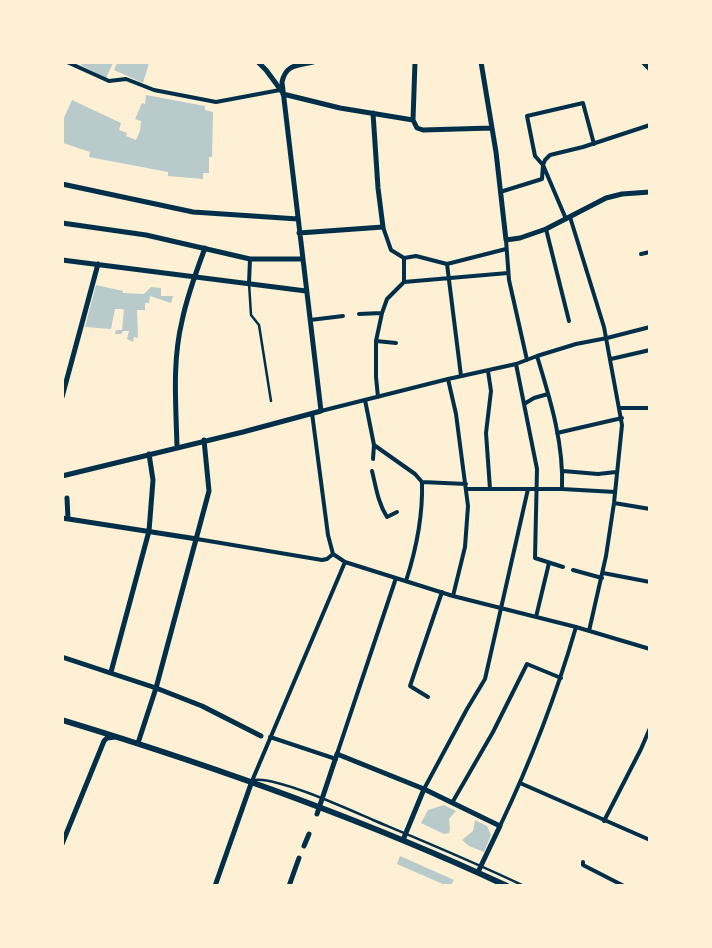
<!DOCTYPE html>
<style>
body{margin:0}
#map{position:relative;width:712px;height:948px;overflow:hidden;background:#fdf0d5;font-family:"Noto Sans",sans-serif}
canvas{display:block}
.frame{position:absolute;inset:0;border:64px solid #fdf0d5;pointer-events:none}
</style>
<div id="map">
<canvas width="712" height="948"></canvas>
<div class="frame"></div>
</div>
<script>
const ctx = document.querySelector('canvas').getContext('2d');
ctx.lineJoin = 'round';
function fill(path, color) { ctx.fillStyle = color; ctx.fill(path, 'evenodd'); }
function strokePath(path, color, width, dash) { ctx.strokeStyle = color; ctx.lineWidth = width; ctx.lineCap = dash ? 'butt' : 'round'; ctx.setLineDash(dash || []); ctx.stroke(path); }
const green = new Path2D(`
 M82 63H113L106 78 81 65Z
 M117 63H149L143 83 114 70Z
 M146 95 205 106V110L213 112 212 157H209V173H203V179L168 176V172L89 157 90 152 63 143V120L72 100 121 123 119 130 127 133 126 136 136 140 140 131 141 121 135 119 142 103 145 104Z
 M96 285 123 291V293L144 294 151 287 161 288V296H173L171 303 150 296 149 303H145V310H137L138 338 134 337 133 342 127 339 129 331H123L121 334H115L116 330H122L124 310 123 309H115L111 329 85 327Z
 M444 805 456 811 449 819 450 829 449 833 444 834 421 823 428 810Z
 M475 820 487 826 491 835 484 852 469 846 462 840 473 831Z
 M400 856 454 880 451 885H445L397 864Z`);
const service = new Path2D(`
 M249 283 251 315 259 325 271 401
 M254 780C276 776 350 810 373 820 423 841 474 862 524 886`);
const pedestrian = new Path2D(`
 M67 62 109 81 126 79 154 90 216 102 280 90
 M500 192 542 179 543 165 545 160 550 155 583 147 650 125
 M570 217 604 327 622 425 614 503 606 556 589 631
 M566 219 543 165 535 156 527 116 583 103 594 144
 M383 227 391 250 404 258 416 256 447 264 506 249
 M546 229 569 321
 M506 240 509 280 527 360
 M641 254 650 252
 M404 258V282L508 273
 M447 264 461 376
 M249 283 250 259
 M359 314 382 313
 M310 320 343 316
 M376 341 396 343
 M537 356C550 399 564 443 562 489
 M611 359 650 350
 M516 364 537 469 535 558 563 567
 M488 371 491 391 486 433 490 489
 M448 379 456 414 468 506 465 547 453 596
 M378 397 376 377V341L382 313 387 299 404 282
 M365 400 374 445 415 474 422 482 466 484
 M524 404 534 398 548 394
 M620 408H650
 M321 411 448 379 516 364 537 356 576 344 607 338 650 327
 M312 413 328 535 333 554
 M557 433 622 418
 M373 459 374 445
 M372 471C376 487 378 503 387 517L397 512
 M563 471 598 474 616 472
 M467 489H562L615 492
 M614 503 650 509
 M197 539 322 560 327 559 333 554
 M333 554 345 562 453 596 576 627 650 649
 M573 570 602 578
 M603 573 650 582
 M406 581C416 550 423 515 422 482
 M536 617 549 563
 M428 697 410 686 442 592
 M270 737 336 759
 M337 754 396 578
 M252 781 345 562
 M520 783 650 840
 M424 789 467 709 485 679 528 489
 M452 803 493 732 527 664 561 678
 M604 821 641 749 650 728
 M500 826C531 761 556 696 576 627
 M583 862V865L624 886`);
const minor = new Path2D(`
 M258 62 266 70 283 93
 M415 62 413 120 417 128 423 130 492 128
 M481 62 496 152 506 240 520 238 546 229 606 198 622 194 650 192
 M643 62 650 69
 M283 94 340 108 413 120
 M62 184 193 212 298 219
 M62 223 146 235 250 259H303
 M299 233 383 227 378 188 373 113
 M62 260 306 291
 M62 397 98 264
 M177 447C176 405 172 362 182 321 187 296 196 272 205 248
 M62 476 243 432 321 411 282 82C286 64 297 66 313 62
 M67 498 68 519
 M62 518 197 539
 M62 657 156 688 202 706 261 736
 M111 672 149 531 153 480 149 454
 M138 743 156 688 209 491 204 440
 M317 814 337 754 424 789 500 826 478 872
 M403 840 424 789
 M62 844 104 741 107 738 115 737
 M304 846 309 834
 M215 886 252 781
 M289 886 299 858`);
const tertiary = new Path2D(`
 M62 720C214 766 363 819 507 886`);
fill(green, '#b9caca');
strokePath(service, '#003049', 2.5);
strokePath(pedestrian, '#003049', 4);
strokePath(minor, '#003049', 5);
strokePath(tertiary, '#003049', 6);
</script>
